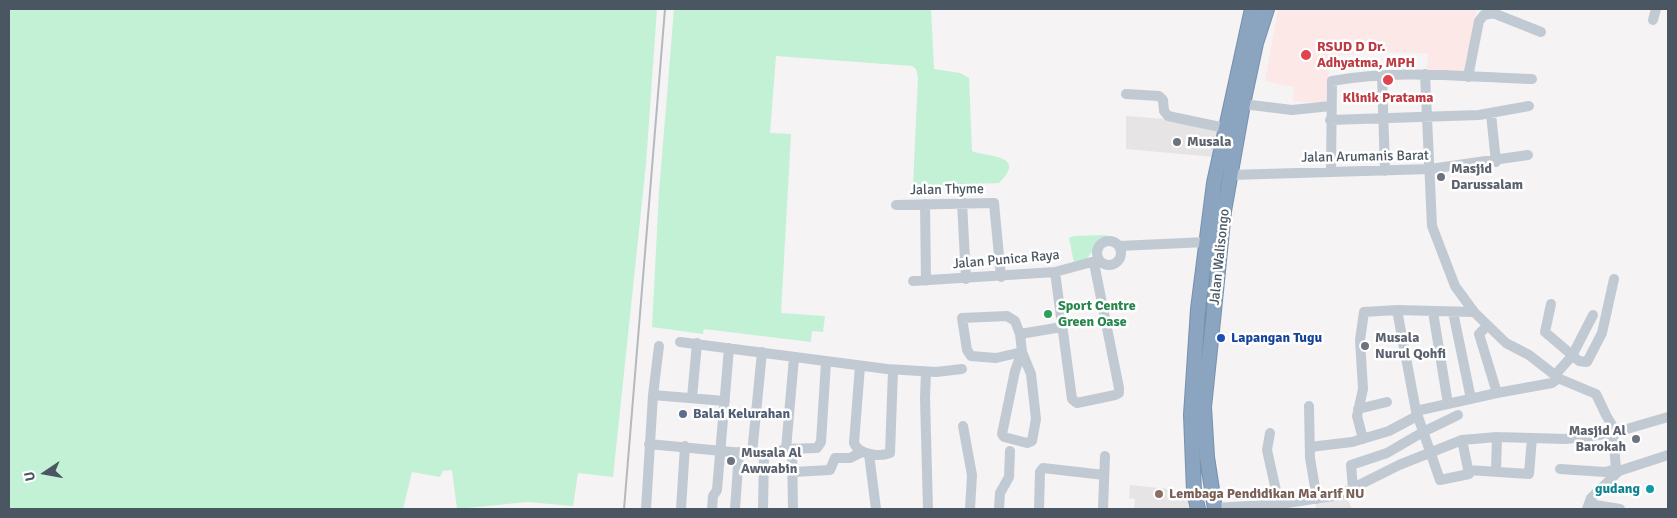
<!DOCTYPE html>
<style>
body{margin:0}
#map{position:relative;width:1677px;height:518px;overflow:hidden;background:#f5f3f3;font-family:Signika,sans-serif}
canvas{display:block}
.frame{position:absolute;inset:0;border:10px solid #4a5661;pointer-events:none}
.north{position:absolute;left:20px;top:448px;width:50px;height:50px;-webkit-text-stroke:4px #fff;paint-order:stroke;rotate:258deg;font-size:14px;font-weight:700;line-height:20px;text-align:center;color:#4a5661}
.north::after{content:'';display:block;margin:auto;width:18px;height:22px;background:#4a5661;clip-path:polygon(50% 0,100% 100%,50% 72%,0 100%)}
</style>
<div id="map">
<canvas width="1677" height="518"></canvas>
<div class="frame"></div>
<div class="north">U</div>
</div>
<script>
const ctx = document.querySelector('canvas').getContext('2d');
ctx.lineJoin = 'round';
function fill(path, color) { ctx.fillStyle = color; ctx.fill(path, 'evenodd'); }
function strokePath(path, color, width, dash) { ctx.strokeStyle = color; ctx.lineWidth = width; ctx.lineCap = dash ? 'butt' : 'round'; ctx.setLineDash(dash || []); ctx.stroke(path); }
function label(font, color, halo, rows, align = 'center') {
  ctx.font = font + ' Signika,sans-serif'; ctx.lineWidth = 5; ctx.setLineDash([]); ctx.textBaseline = 'middle'; ctx.strokeStyle = halo; ctx.fillStyle = color; for (const [text, x, y, turn = 0] of rows) {
    ctx.save(); ctx.translate(x, y); ctx.rotate((+turn || 0) * Math.PI / 180); ctx.textAlign = isNaN(turn) ? turn : align; if (halo) ctx.strokeText(text, 0, 0); ctx.fillText(text, 0, 0); ctx.restore();
  }
}
const education = new Path2D(`
 M1126 116 1165 119 1220 129 1214 157 1126 149Z
 M1130 485 1188 491 1190 509H1134L1135 499 1129 498Z
 M1346 496 1352 509H1316L1315 502Z`);
const medical = new Path2D(`
 M1278 9H1476L1465 74 1427 70 1428 53 1366 52 1330 57 1326 103 1293 101 1294 87 1265 81Z`);
const green = new Path2D(`
 M9 9H657L646 164 613 477 578 473 573 506 527 502 457 509 452 470 443 471 440 477 412 472 403 509H9Z
 M674 9H931L934 69 960 73 969 78 972 151C985 157 1029 154 999 183L913 186 918 77 916 69 912 66 776 56 770 133 791 134 781 313 825 316 823 332 812 331 811 342 704 329 703 334 652 327 659 192Z
 M1105 235 1113 237 1099 243 1084 262 1074 263 1069 238 1073 236Z`);
const minor = new Path2D(`
 M1493 13 1541 32
 M1653 20 1656 9
 M1425 74 1432 226 1455 286 1474 312 1506 343 1529 355 1560 379 1596 394 1606 415 1616 432
 M1382 75 1385 171
 M1468 77 1479 21 1484 15 1493 13 1494 9
 M1126 94 1159 96 1163 100 1164 111 1168 116 1225 128
 M1243 104 1292 110 1331 106
 M1491 114 1496 162
 M1330 120 1479 115 1529 106
 M1331 172 1332 81C1398 69 1466 77 1532 79
 M1231 175 1430 169 1528 155
 M962 202 966 279
 M925 204 926 281
 M896 205 994 203 1001 277
 M1097 253a12 12 0 1 1 24 0a12 12 0 1 1-24 0Z
 M1119 246 1206 242
 M1055 272 1072 399 1077 403 1115 395 1119 393V388L1094 263
 M913 281 1055 272 1099 260
 M1551 304 1545 332 1579 361 1587 362 1602 333 1614 279
 M1397 310 1416 411 1440 480 1469 474 1462 440
 M1433 312 1448 404
 M1453 312 1471 399
 M1020 334 1062 327
 M680 342 887 369 936 372 962 369
 M1022 352 996 358 971 356 967 350 962 318 1007 316 1015 321 1020 334 1022 352 1031 374 1036 419 1032 441 1027 443 1004 437 1002 434 1015 371 1022 352
 M860 366 854 443C859 455 879 457 890 453L893 370
 M926 372 925 398 928 509
 M1555 375 1572 356 1593 315
 M1497 393 1552 383 1559 378
 M653 395 725 401
 M692 398 697 343
 M1309 406 1310 458 1317 499
 M1358 409 1387 402
 M1416 411 1497 393 1479 334 1487 326
 M963 426 972 475 970 509
 M1270 433 1267 450 1279 504
 M1363 439 1357 416 1363 389 1360 340 1364 312 1397 310 1474 312
 M649 444 764 455 786 449 817 448 821 442 826 362
 M1310 447 1352 442 1389 431 1417 416
 M786 449 794 358
 M792 450 793 509
 M752 454 762 352
 M869 454 876 509
 M1560 469 1605 472 1616 469 1613 433
 M1468 470 1529 474 1532 438
 M1496 470 1497 437
 M793 472 830 470 835 458H850L862 452
 M1353 489 1351 465 1387 453 1423 432 1458 415
 M1589 504 1620 509
 M1215 508 1281 504 1339 495 1399 465 1462 440 1497 437 1566 439 1613 433 1668 417
 M646 509 653 395 659 346
 M681 509 685 446
 M712 509 713 496 717 490 729 348
 M735 509 739 452
 M763 509 764 455
 M999 509 1000 493 1009 477 1010 451
 M1039 509 1040 472 1043 468 1104 475
 M1103 509 1105 456
 M1587 509 1591 498 1619 471 1668 455`);
const highway = new Path2D(`
 M1198 509 1194 491 1191 415 1198 309 1214 183 1252 9
 M1215 509 1207 457 1204 407 1214 311 1224 211 1243 104 1256 43 1267 9`);
const rail = new Path2D(`
 M624 509 665 9`);
const markers = [
 [1306,55,6,"#e0444e"],
 [1388,80,6,"#e0444e"],
 [1177,142,5,"#6b7280"],
 [1441,177,5,"#6b7280"],
 [1048,314,5,"#2e9e5b"],
 [1221,338,5,"#1a4fb4"],
 [1365,346,5,"#6b7280"],
 [683,414,5,"#5c6f8a"],
 [1636,439,5,"#6b7280"],
 [731,461,5,"#6b7280"],
 [1650,489,5,"#0f9aa8"],
 [1159,494,5,"#8d6e63"]
];
const healthNames = [
 ["RSUD D Dr.",1317,47],
 ["Adhyatma, MPH",1317,63],
 ["Klinik Pratama",1388,98,"center"]
];
const worshipNames = [
 ["Musala",1187,142],
 ["Masjid",1451,169],
 ["Darussalam",1451,185],
 ["Musala",1375,338],
 ["Nurul Qohfi",1375,354],
 ["Masjid Al",1626,431,"right"],
 ["Barokah",1626,447,"right"],
 ["Musala Al",741,453],
 ["Awwabin",741,469]
];
const streetNames = [
 ["Jalan Arumanis Barat",1365,157,-1],
 ["Jalan Thyme",947,190,-1],
 ["Jalan Walisongo",1220,257,-84],
 ["Jalan Punica Raya",1006,260,-5]
];
const leisureNames = [
 ["Sport Centre",1058,306],
 ["Green Oase",1058,322]
];
const transitNames = [
 ["Lapangan Tugu",1231,338]
];
const serviceNames = [
 ["Balai Kelurahan",693,414]
];
const cultureNames = [
 ["gudang",1640,489]
];
const educationNames = [
 ["Lembaga Pendidikan Ma'arif NU",1169,494]
];
fill(education, '#e6e4e5');
fill(medical, '#fce8e6');
fill(green, '#c3f1d5');
strokePath(highway, '#7690ad', 16);
strokePath(minor, '#c1cad2', 10);
strokePath(highway, '#8ba5c1', 14);
strokePath(rail, '#b5b8bd', 2);
for (const [x, y, r, color] of markers) { const dot = new Path2D(); dot.arc(x, y, r, 0, 2 * Math.PI); ctx.fillStyle = color; ctx.fill(dot); strokePath(dot, '#fff', 2); }
label('bold 14px', '#be3a42', '#fff', healthNames, 'left');
label('bold 14px', '#5b616d', '#fff', worshipNames, 'left');
label('14px', '#4a5661', '#fff', streetNames);
label('bold 14px', '#27864d', '#fff', leisureNames, 'left');
label('bold 14px', '#164399', '#fff', transitNames, 'left');
label('bold 14px', '#4e5e75', '#fff', serviceNames, 'left');
label('bold 14px', '#0d838f', '#fff', cultureNames, 'right');
label('bold 14px', '#785e54', '#fff', educationNames, 'left');
</script>
